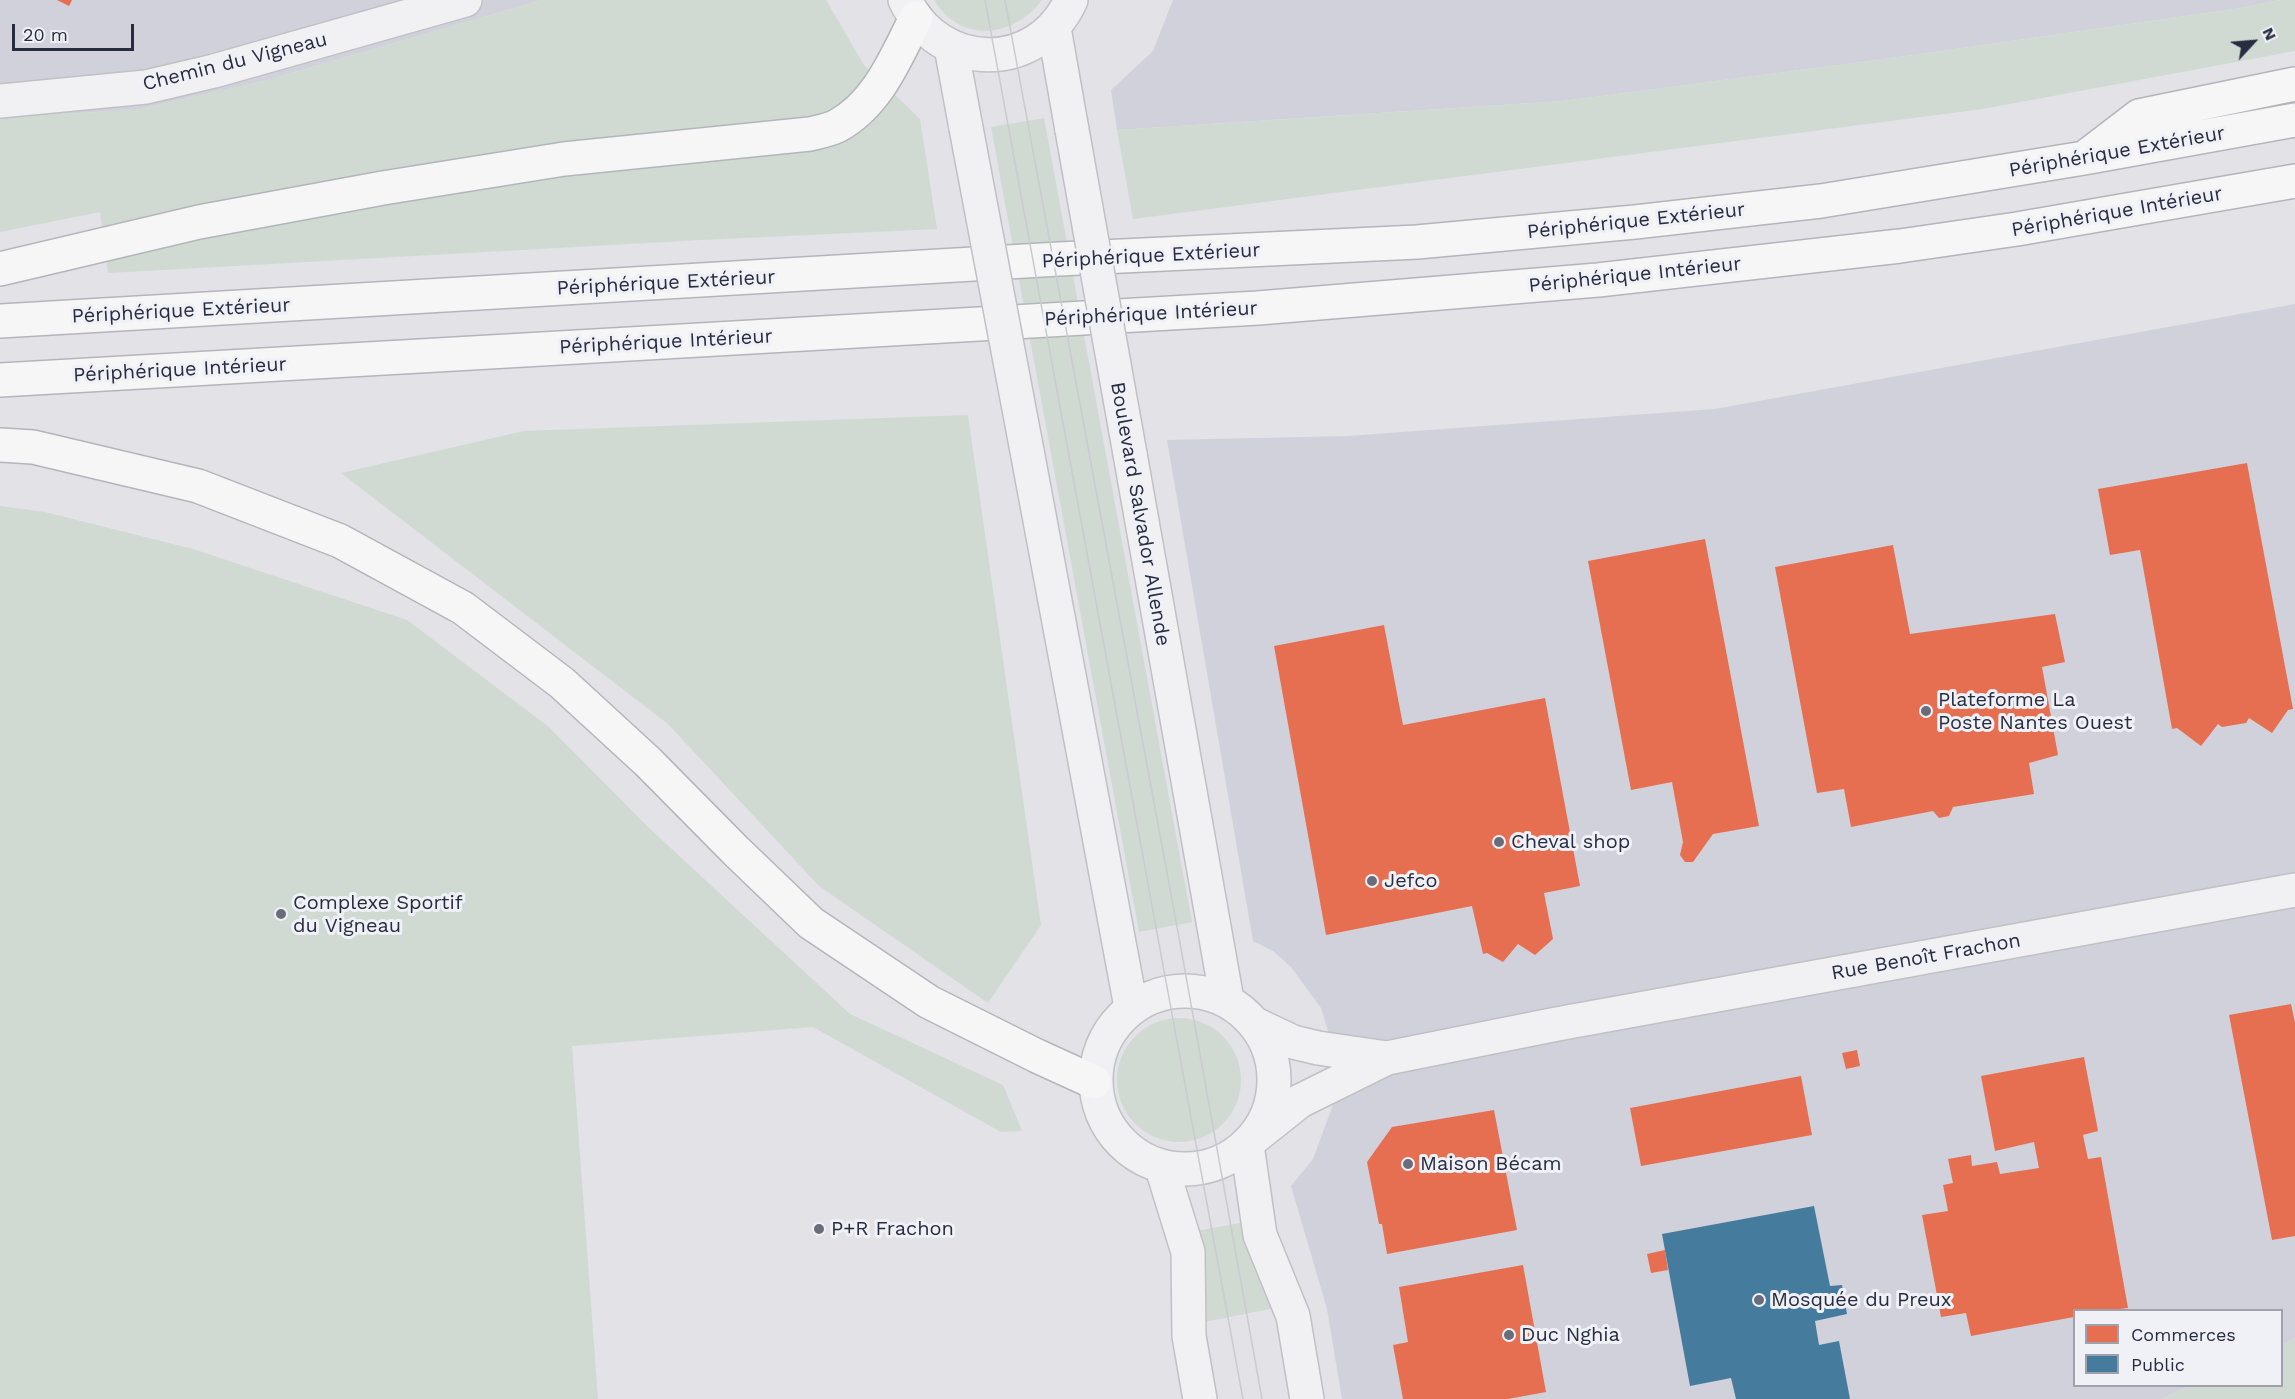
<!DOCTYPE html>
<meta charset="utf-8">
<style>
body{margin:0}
#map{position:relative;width:2295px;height:1399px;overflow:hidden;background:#e2e2e7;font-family:"Work Sans",sans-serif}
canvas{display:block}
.legend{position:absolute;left:2073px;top:1309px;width:210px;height:78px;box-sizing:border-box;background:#eff1f6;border:2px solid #9fa2ad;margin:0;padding:8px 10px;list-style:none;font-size:18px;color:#282c40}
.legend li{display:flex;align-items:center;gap:12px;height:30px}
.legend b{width:30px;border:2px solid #9fa2ad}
.north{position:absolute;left:2223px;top:12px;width:60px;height:60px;-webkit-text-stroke:4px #eff1f6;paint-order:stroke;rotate:64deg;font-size:16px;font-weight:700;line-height:24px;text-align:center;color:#282c40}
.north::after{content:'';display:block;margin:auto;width:21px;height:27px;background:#282c40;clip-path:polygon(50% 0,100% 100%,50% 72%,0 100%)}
.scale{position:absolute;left:12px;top:24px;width:122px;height:27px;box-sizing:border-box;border:3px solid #282c40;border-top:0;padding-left:8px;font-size:18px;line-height:21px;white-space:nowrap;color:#282c40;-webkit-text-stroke:4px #eff1f6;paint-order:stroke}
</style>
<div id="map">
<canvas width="2295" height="1399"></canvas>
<ul class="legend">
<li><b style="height:16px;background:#e76f51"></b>Commerces</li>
<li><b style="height:16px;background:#457b9d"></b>Public</li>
</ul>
<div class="north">N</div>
<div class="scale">20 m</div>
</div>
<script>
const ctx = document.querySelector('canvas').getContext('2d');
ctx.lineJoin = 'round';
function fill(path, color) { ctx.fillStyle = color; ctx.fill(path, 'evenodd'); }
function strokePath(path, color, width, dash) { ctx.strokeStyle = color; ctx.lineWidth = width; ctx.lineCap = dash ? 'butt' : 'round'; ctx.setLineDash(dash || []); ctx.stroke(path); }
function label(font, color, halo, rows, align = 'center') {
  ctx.font = font + ' "Work Sans",sans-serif'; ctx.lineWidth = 6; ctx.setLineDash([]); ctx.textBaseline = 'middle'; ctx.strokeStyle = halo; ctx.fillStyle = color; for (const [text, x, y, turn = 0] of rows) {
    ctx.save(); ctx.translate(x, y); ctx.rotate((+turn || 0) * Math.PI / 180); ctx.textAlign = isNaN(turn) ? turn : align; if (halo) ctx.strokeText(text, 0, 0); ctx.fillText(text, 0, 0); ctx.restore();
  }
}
const built = new Path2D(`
 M0 0H542L264 81 135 110 0 117Z
 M1173 0H2280L2241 8 1914 55 1563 101 1117 130 1111 90 1153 51Z
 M2295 304V1338L2282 1345V1310H2074V1386H2190L2160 1399H1342L1327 1309 1291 1186 1313 1159 1334 1102 1328 1031 1321 1008 1291 967 1273 951 1253 941 1167 440 1348 436 1715 409Z`);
const green = new Path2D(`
 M542 0H826L864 65 920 119 937 229 701 240 108 273 100 212 0 232V117L135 110 264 81Z
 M934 0H1042C1013 38 961 44 934 0Z
 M2280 0H2295V51L1983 109 1133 219 1117 130 1563 101 1914 55 2241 8Z
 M1044 118 1192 922 1139 932 991 127Z
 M968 415 1041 925 988 1003 819 886 668 724 341 473 524 431Z
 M0 506 45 512 193 549 407 620 549 727 648 827 850 1014 1003 1085 1022 1131 1001 1132 813 1027 572 1046 598 1399H0Z
 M1117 1080a62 62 0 1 1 124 0a62 62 0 1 1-124 0Z
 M1245 1222 1275 1308 1199 1323 1197 1231Z
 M2295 1338V1399H2160L2190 1386H2282V1345Z`);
const shops = new Path2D(`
 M57 0H72L69 6Z
 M2247 463 2293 709 2288 710 2272 733 2249 718 2246 723 2222 727 2218 724 2201 746 2177 728 2172 729 2140 550 2110 555 2098 489Z
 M1705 539 1759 826 1713 834 1693 862H1685L1680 855 1683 842 1672 782 1631 790 1588 561Z
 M1893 545 1910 634 2055 614 2065 662 2042 667 2058 755 2029 763 2034 794 1953 807 1949 816 1939 818 1933 811 1851 827 1844 789 1817 793 1775 567Z
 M1384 625 1403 725 1545 698 1580 886 1544 893 1553 939 1535 955 1518 944 1503 962 1487 953 1483 954 1472 906 1326 935 1274 646Z
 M2291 1004 2295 1023V1236L2272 1240 2229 1015Z
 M1857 1050 1860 1066 1846 1069 1842 1053Z
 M2084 1057 2098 1131 2083 1135 2088 1159 2101 1157 2128 1308 2112 1310H2074V1317L1971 1336 1966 1313 1941 1317 1922 1215 1948 1211 1943 1185 1953 1183 1948 1159 1971 1155 1972 1166 1997 1162 2000 1174 2039 1168 2034 1142 1995 1151 1981 1076Z
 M1801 1076 1812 1135 1641 1166 1630 1108Z
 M1494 1110 1517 1230 1387 1254 1382 1224H1379L1367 1162 1392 1127Z
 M1665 1250 1668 1270 1651 1273 1647 1254Z
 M1523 1265 1546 1392 1508 1399H1403L1393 1345 1408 1342 1399 1287Z`);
const public = new Path2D(`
 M1814 1206 1830 1286 1842 1285 1847 1314 1815 1321 1819 1345 1839 1341 1850 1399H1736L1731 1378 1690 1386 1662 1234Z`);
const minor = new Path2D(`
 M0 101 146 87 214 71 465 0
 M1257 1025 1293 1042 1318 1048 1387 1058
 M1256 1136 1300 1101 1387 1058 1557 1024 2295 890`);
const tertiary = new Path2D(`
 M905 0C940 72 1037 74 1071 0
 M1054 28 1072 130
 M951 47 966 128
 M1027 451 1131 1007
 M1130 454 1227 1000
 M1096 1080a89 89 0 1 1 178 0a89 89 0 1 1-178 0Z
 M1247 1145 1260 1235 1293 1316 1307 1399
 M1162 1168 1188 1252 1189 1336 1200 1399`);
const trunk = new Path2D(`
 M2088 155 2139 116 2295 84
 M0 269 199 222 383 188 564 159 810 134C818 132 829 130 837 126 878 104 896 57 916 18
 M0 321 1059 259 1417 242 1635 222 1821 201 2084 158 2295 120
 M0 380 1258 308 1598 280 1900 246 2017 229 2295 181
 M0 445 33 447 198 486 340 541 463 608 562 683 648 762 736 851 811 923 929 1002 1037 1056 1094 1082`);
const tram = new Path2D(`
 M985 0 1243 1399
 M1005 0 1178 932 1262 1399`);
const tertiaryBridge = new Path2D(`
 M966 128 1027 451
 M1072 130 1130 454`);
const markers = [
 [1926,711,6,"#696c7a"],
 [1499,842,6,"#696c7a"],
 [1372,881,6,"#696c7a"],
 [281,914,6,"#696c7a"],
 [1408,1164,6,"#696c7a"],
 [819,1229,6,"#696c7a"],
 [1759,1300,6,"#696c7a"],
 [1509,1335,6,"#696c7a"]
];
const streetNames = [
 ["Chemin du Vigneau",235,62,-14],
 ["Périphérique Extérieur",2117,152,-10],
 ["Périphérique Intérieur",2117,212,-10],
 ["Périphérique Extérieur",1636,221,-6],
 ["Périphérique Extérieur",1151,256,-3],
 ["Périphérique Intérieur",1635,275,-6],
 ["Périphérique Extérieur",666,283,-3],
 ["Périphérique Extérieur",181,311,-3],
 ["Périphérique Intérieur",1151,314,-3],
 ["Périphérique Intérieur",666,342,-3],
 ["Périphérique Intérieur",180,370,-3],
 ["Boulevard Salvador Allende",1140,514,80],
 ["Rue Benoît Frachon",1926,957,-10]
];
const poiNames = [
 ["Plateforme La",1938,700],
 ["Poste Nantes Ouest",1938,723],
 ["Cheval shop",1511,842],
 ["Jefco",1384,881],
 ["Complexe Sportif",293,903],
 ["du Vigneau",293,926],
 ["Maison Bécam",1420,1164],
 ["P+R Frachon",831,1229],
 ["Mosquée du Preux",1771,1300],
 ["Duc Nghia",1521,1335]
];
fill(built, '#d0d1da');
fill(green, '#d0dad2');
fill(shops, '#e76f51');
fill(public, '#457b9d');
strokePath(minor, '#c0c0c5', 36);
strokePath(tertiary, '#c0c0c5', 36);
strokePath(trunk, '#b4b5bb', 36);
strokePath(minor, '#f1f1f4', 33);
strokePath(tertiary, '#f1f1f4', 33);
strokePath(trunk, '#f6f6f6', 33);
strokePath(tram, '#cacbcf', 1.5);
strokePath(tertiaryBridge, '#c0c0c5', 36, []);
strokePath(tertiaryBridge, '#f1f1f4', 33);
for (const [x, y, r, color] of markers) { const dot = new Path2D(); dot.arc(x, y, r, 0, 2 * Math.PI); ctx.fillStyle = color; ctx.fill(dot); strokePath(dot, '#eff1f6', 2); }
label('20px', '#282c40', '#eff1f6', streetNames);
label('20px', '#282c40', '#eff1f6', poiNames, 'left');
</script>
